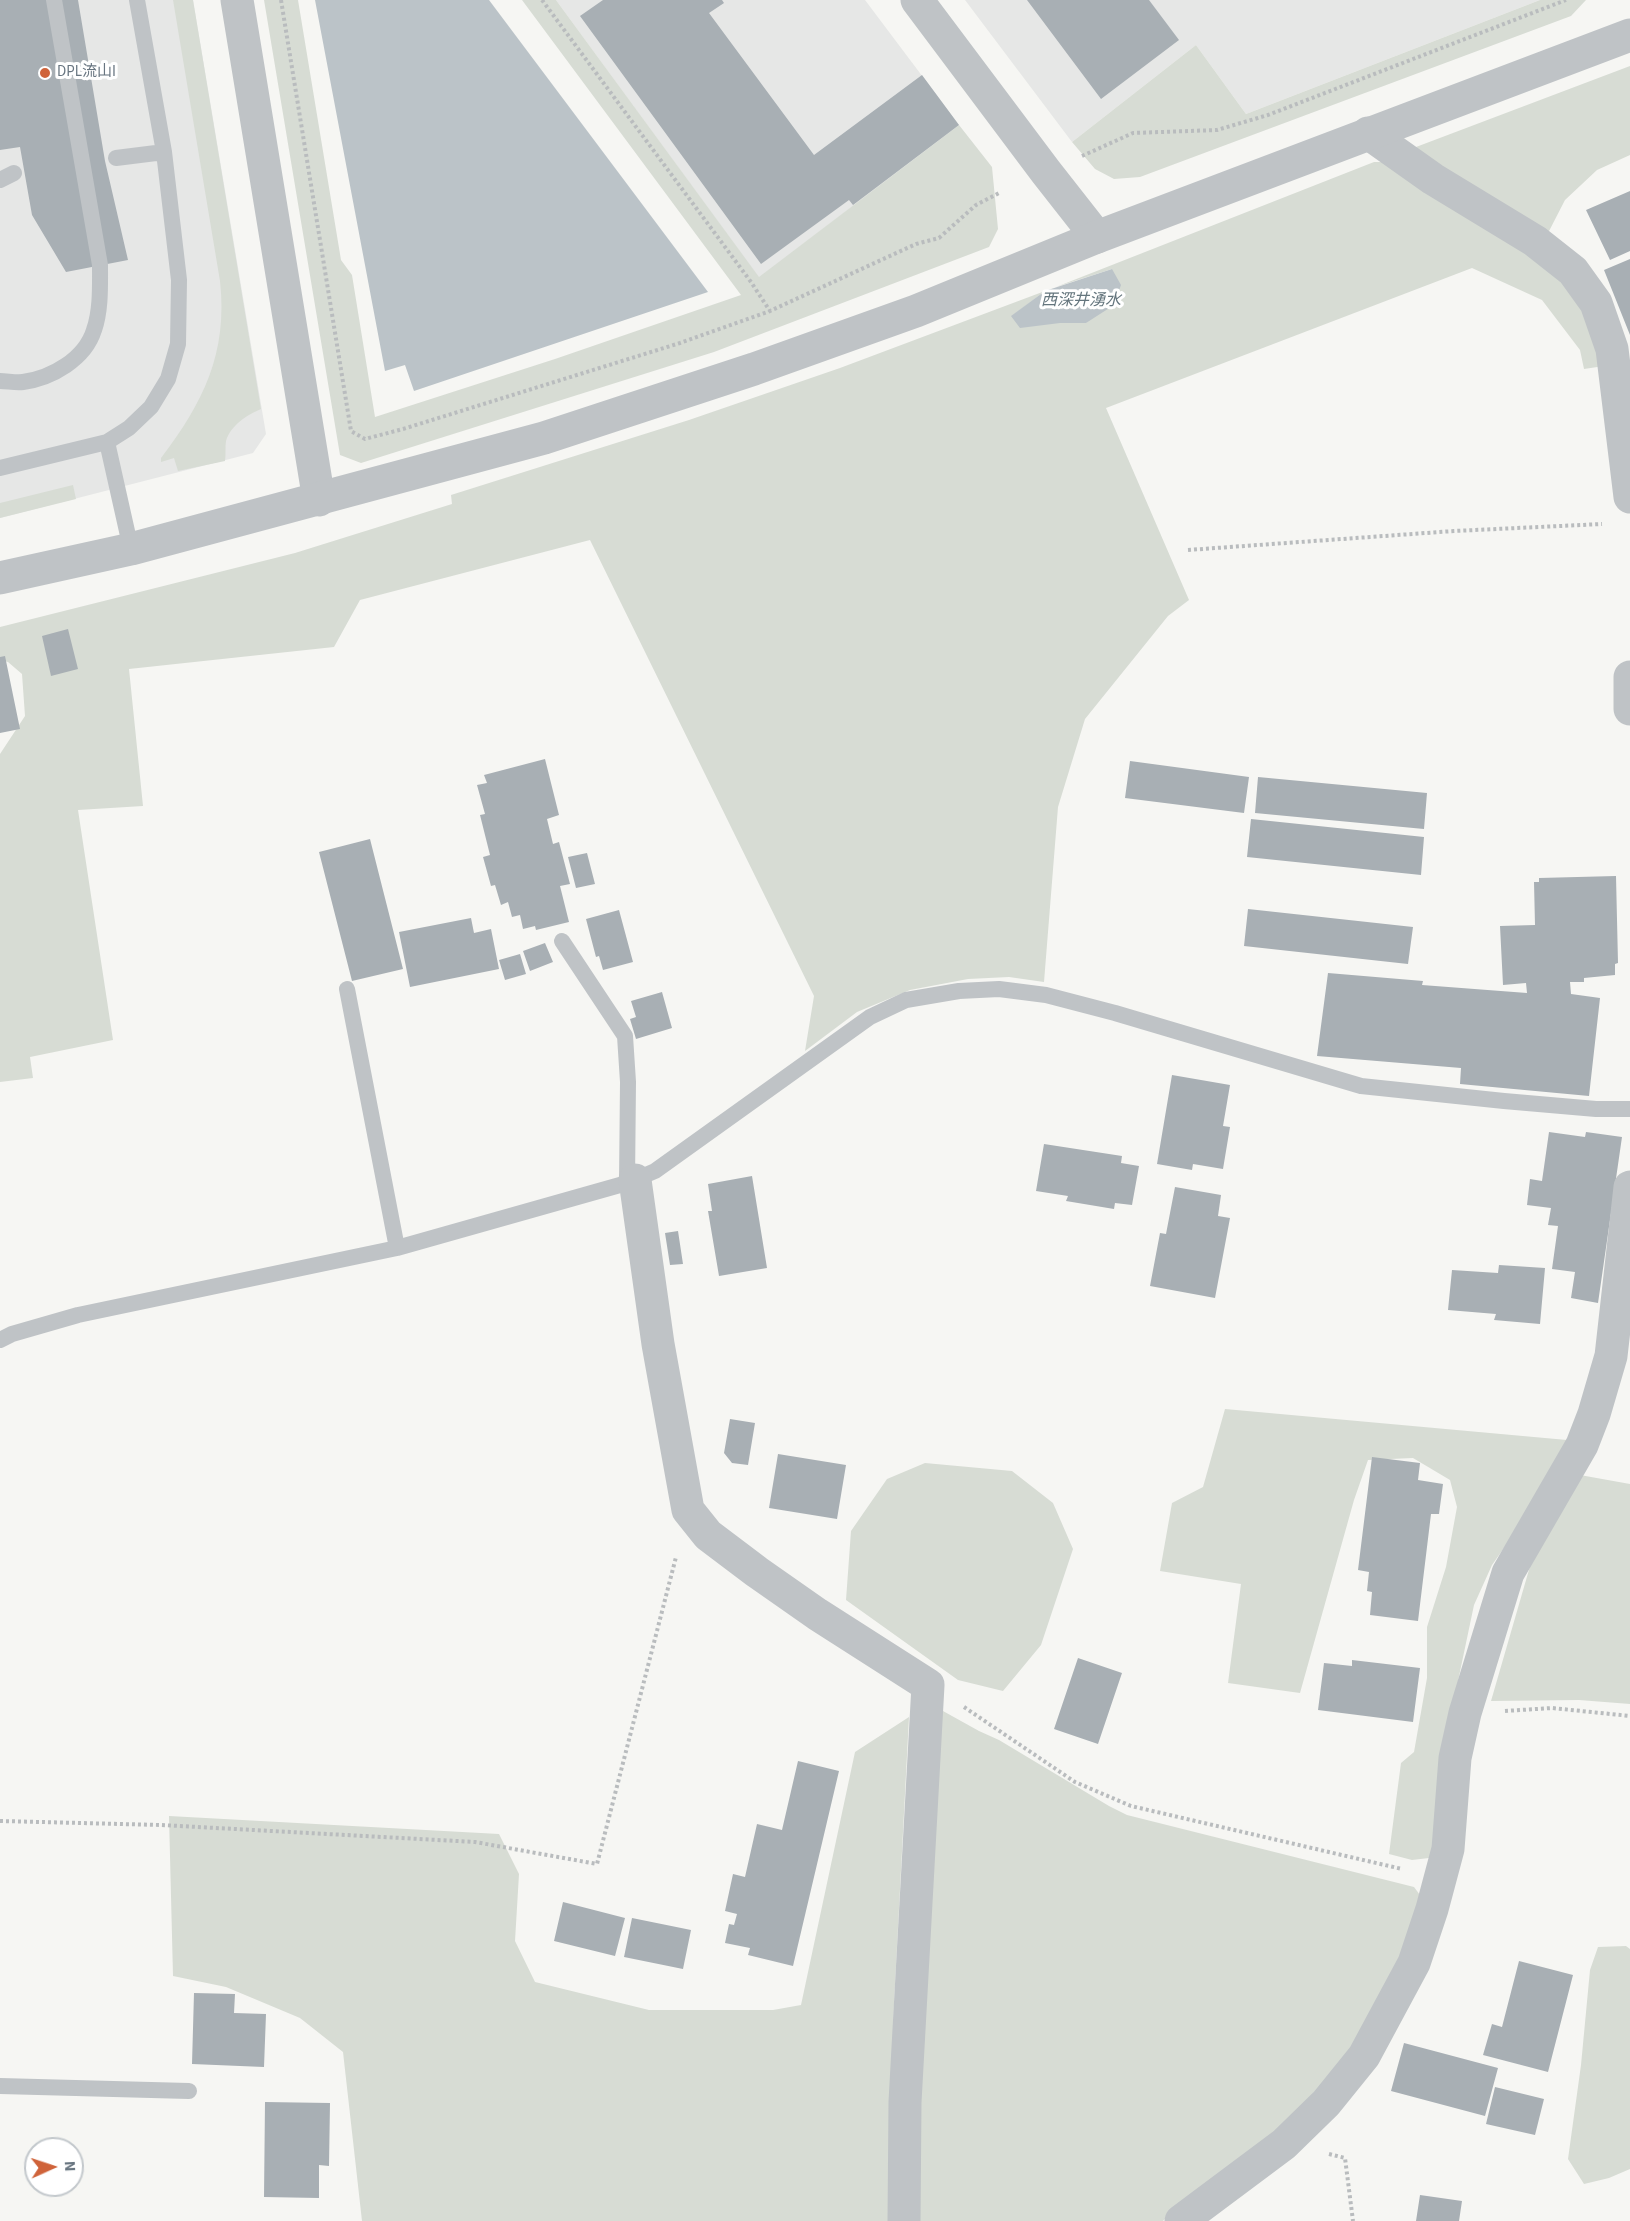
<!DOCTYPE html>
<meta charset="utf-8">
<style>
body{margin:0}
#map{position:relative;width:1630px;height:2221px;overflow:hidden;background:#f6f6f3;font-family:"Source Sans 3",sans-serif}
canvas{display:block}
.north{position:absolute;left:24px;top:2137px;width:60px;height:60px;box-sizing:border-box;background:#fff;border:2px solid #c3c8cc;border-radius:50%;rotate:87deg;font-size:16px;font-weight:700;line-height:24px;text-align:center;color:#687580}
.north::after{content:'';display:block;margin:auto;width:21px;height:27px;background:#cf633a;clip-path:polygon(50% 0,100% 100%,50% 72%,0 100%)}
</style>
<div id="map">
<canvas width="1630" height="2221"></canvas>
<div class="north">N</div>
</div>
<script>
const ctx = document.querySelector('canvas').getContext('2d');
ctx.lineJoin = 'round';
function fill(path, color) { ctx.fillStyle = color; ctx.fill(path, 'evenodd'); }
function strokePath(path, color, width, dash) { ctx.strokeStyle = color; ctx.lineWidth = width; ctx.lineCap = dash ? 'butt' : 'round'; ctx.setLineDash(dash || []); ctx.stroke(path); }
function label(font, color, halo, rows, align = 'center') {
  ctx.font = font + ' "Source Sans 3","Noto Sans JP",sans-serif'; ctx.lineWidth = 6; ctx.setLineDash([]); ctx.textBaseline = 'middle'; ctx.strokeStyle = halo; ctx.fillStyle = color; for (const [text, x, y, turn = 0] of rows) {
    ctx.save(); ctx.translate(x, y); ctx.rotate((+turn || 0) * Math.PI / 180); ctx.textAlign = isNaN(turn) ? turn : align; if (halo) ctx.strokeText(text, 0, 0); ctx.fillText(text, 0, 0); ctx.restore();
  }
}
const built = new Path2D(`
 M0 0H193L266 434 253 453 0 518Z
 M556 0H865L959 125 759 278Z
 M965 0H1540L1246 114 1196 45 1072 142Z`);
const green = new Path2D(`
 M173 0H193L261 409C247 415 231 425 226 441 225 447 226 455 225 461L178 471 174 458 161 462V458C203 403 228 353 220 281Z
 M264 0H298L341 260 352 275 375 417 555 359 741 295 522 0H556L759 277 959 125 992 167 998 229 989 247 714 352 361 463 340 455Z
 M1540 0H1586L1571 16 1140 177 1114 179 1095 169 1072 142 1196 45 1246 114Z
 M1630 66V155L1597 170 1565 200 1547 235 1416 158V147Z
 M1374 162H1384L1543 260 1571 287 1591 322 1604 366 1584 369 1580 350 1542 300 1472 268 1106 408 1189 600 1168 616 1085 719 1058 807 1044 982 1009 977 968 979 910 990 857 1012 805 1051 814 996 590 540 360 600 334 647 129 669 143 806 78 810 113 1040 30 1057 33 1078 0 1082V754L25 716 22 674 8 662 0 660V627L295 553 452 504 451 495 689 420 840 368 1045 291 1012 316 1060 323H1086L1112 269 1056 287Z
 M73 485 76 499 0 518V503Z
 M1225 1409 1567 1440 1520 1525 1492 1565 1474 1605 1458 1681 1436 1848 1429 1858 1412 1860 1389 1854 1401 1763 1414 1752 1427 1678V1627L1446 1567 1457 1507 1450 1480 1413 1458 1368 1460 1354 1500 1300 1693 1228 1683 1241 1584 1160 1571 1172 1503 1203 1487Z
 M925 1463 1012 1471 1053 1503 1073 1549 1041 1645 1003 1691 958 1680 846 1600 851 1531 887 1479Z
 M1580 1475 1630 1484V1704L1579 1700 1491 1701 1535 1549Z
 M943 1711 979 1731 999 1740 1109 1806 1127 1815 1414 1887 1420 1895 1407 1947 1353 2051 1270 2139 1178 2204 1163 2221H917L921 2051 938 1712Z
 M909 1717 894 2004 888 2221H362L343 2052 300 2018 226 1987 173 1976 169 1816 499 1834 519 1874 515 1941 535 1982 649 2010H773L801 2005 855 1752Z
 M1626 1946 1630 1949V2169L1609 2178 1584 2184 1568 2159 1581 2065 1590 1970 1598 1947Z`);
const water = new Path2D(`
 M315 0H489L708 292 414 391 405 365 385 371Z
 M1112 269 1121 285 1114 305 1086 323H1060L1020 328 1011 316 1045 291Z`);
const building = new Path2D(`
 M0 0H78L105 161 128 260 66 272 32 215 20 147 0 150Z
 M603 0H722L724 3 709 13 814 155 922 75 959 125 853 205 849 200 761 264 580 16Z
 M1027 0H1149L1179 40 1101 99Z
 M1630 191V251L1610 260 1586 210Z
 M1630 259V335L1604 270Z
 M68 629 78 669 51 676 42 636Z
 M5 656 20 729 0 733V657Z
 M545 759 559 815 547 819 553 844 559 842 570 884 560 886 569 922 536 930 535 926 523 929 520 915 512 917 508 902 501 905 495 885 491 886 483 857 490 855 480 815 485 814 477 785 487 783 484 775Z
 M1130 761 1249 777 1244 813 1125 798Z
 M1258 777 1427 793 1424 829 1255 813Z
 M1251 819 1424 837 1421 875 1247 857Z
 M370 839 403 969 352 981 319 852Z
 M587 853 595 884 576 888 568 857Z
 M1616 876 1618 963 1615 964V975L1584 978V982H1570L1571 994 1600 998 1589 1096 1460 1084 1461 1068 1317 1056 1328 973 1423 981 1422 985 1527 993 1526 983 1503 985 1500 926 1535 925 1534 882H1539V878Z
 M1248 909 1413 927 1408 964 1244 946Z
 M619 910 633 962 603 970 599 956 596 957 586 919Z
 M471 918 474 933 491 929 499 969 410 987 399 932Z
 M545 943 553 962 530 971 523 951Z
 M520 954 526 974 505 980 499 960Z
 M662 992 672 1028 636 1039 630 1019 636 1017 631 1001Z
 M1172 1075 1230 1085 1223 1126 1230 1127 1223 1169 1193 1164 1192 1170 1157 1164Z
 M1549 1132 1585 1137 1586 1132 1622 1137 1598 1303 1571 1298 1575 1272 1552 1269 1558 1226 1548 1225 1551 1208 1527 1205 1530 1179 1542 1181Z
 M1044 1144 1122 1156 1121 1163 1139 1166 1132 1205 1115 1203 1114 1209 1066 1201 1068 1196 1036 1191Z
 M752 1176 767 1268 719 1276 708 1211H712L708 1184Z
 M1175 1187 1221 1195 1218 1216 1230 1218 1215 1298 1150 1286 1160 1233 1166 1234Z
 M678 1231 683 1264 670 1265 665 1233Z
 M1499 1265 1545 1268 1540 1324 1494 1320 1496 1314 1448 1310 1452 1270 1498 1273Z
 M730 1419 755 1423 748 1465 732 1463 724 1453Z
 M778 1454 846 1465 837 1519 769 1508Z
 M1372 1457 1420 1463 1418 1480 1443 1484 1439 1514H1431L1418 1621 1370 1615 1372 1592 1367 1591 1369 1572 1358 1570Z
 M1078 1658 1122 1673 1098 1744 1054 1729Z
 M1352 1660 1420 1668 1413 1722 1318 1710 1324 1663 1352 1666Z
 M798 1761 839 1771 793 1966 748 1955 750 1948 725 1943 729 1924 734 1925 737 1914 725 1911 733 1874 745 1877 757 1824 782 1830Z
 M563 1902 625 1918 615 1956 554 1941Z
 M632 1918 691 1930 683 1969 624 1957Z
 M1519 1961 1573 1975 1548 2072 1483 2055 1492 2024 1502 2027Z
 M194 1993 235 1994 234 2013 266 2014 264 2067 192 2064Z
 M1404 2043 1498 2068 1485 2116 1391 2091Z
 M1495 2087 1544 2099 1535 2135 1486 2124Z
 M265 2102 330 2103 329 2166 319 2165V2198L264 2197Z
 M1420 2195 1462 2201 1459 2221H1416Z`);
const path = new Path2D(`
 M281 0 351 431 365 439 403 429 680 343 770 311 916 244 939 238 976 205 1001 192
 M542 0 751 282 770 311
 M1082 156 1133 133 1217 130 1268 115 1566 0
 M1188 550 1454 531 1602 524
 M964 1707 1075 1782 1131 1806 1402 1869
 M1505 1711 1552 1708 1630 1716
 M0 1821 161 1825 475 1842 597 1864 676 1557
 M1329 2154 1345 2158 1353 2221`);
const service = new Path2D(`
 M116 158 164 152
 M0 180 14 173
 M0 381C7 381 16 383 23 382 52 378 85 359 94 330 101 310 100 286 100 265L54 0
 M107 442 131 549
 M0 468 107 442 129 428 151 407 168 379 178 344 179 280 164 152 137 0
 M562 941 625 1036 628 1082 627 1183
 M347 989 397 1248
 M0 1340 12 1334 78 1315 397 1248 627 1183 655 1171 870 1017 906 1000 959 991 999 989 1046 995 1115 1013 1361 1086 1504 1101 1596 1109H1630
 M0 2086 189 2091`);
const minor = new Path2D(`
 M237 0 319 500
 M917 0 1046 172 1097 237
 M1368 133 1433 179 1535 241 1573 271 1596 303 1612 349 1630 497
 M1630 677V709
 M635 1180 658 1344 688 1510 708 1535 757 1572 817 1614 928 1685 905 2102 904 2221
 M1181 2221 1284 2144 1326 2103 1364 2056 1414 1963 1432 1909 1448 1849 1455 1758 1465 1713 1508 1573 1582 1445 1594 1414 1611 1356 1630 1187`);
const tertiary = new Path2D(`
 M0 578 131 549 544 438 754 369 916 311 1097 237 1630 35`);
const markers = [
 [45,73,6,"#cf633a"]
];
const poiNames = [
 ["DPL流山I",57,73]
];
const waterNames = [
 ["西深井湧水",1081,301]
];
fill(built, '#e6e7e6');
fill(green, '#d7dcd4');
fill(water, '#bbc3c8');
fill(building, '#a8afb4');
strokePath(path, '#b9bcbe', 4, [3, 3]);
strokePath(service, '#bfc3c6', 16);
strokePath(minor, '#bfc3c6', 33);
strokePath(tertiary, '#bfc3c6', 33);
for (const [x, y, r, color] of markers) { const dot = new Path2D(); dot.arc(x, y, r, 0, 2 * Math.PI); ctx.fillStyle = color; ctx.fill(dot); strokePath(dot, '#fff', 2); }
label('15px', '#687580', '#fff', poiNames, 'left');
label('italic 16px', '#64757d', '#fff', waterNames);
</script>
